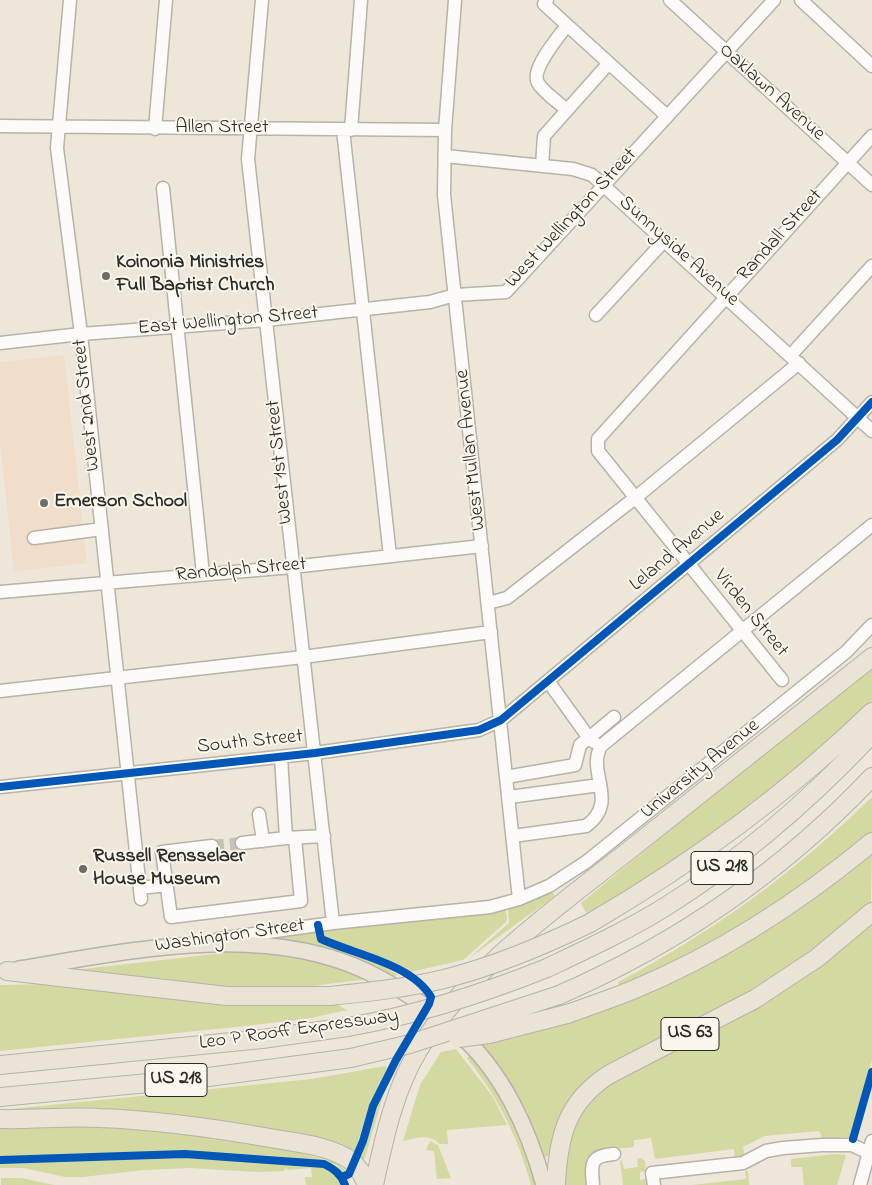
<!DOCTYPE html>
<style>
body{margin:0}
canvas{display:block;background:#ede6d9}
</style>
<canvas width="872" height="1185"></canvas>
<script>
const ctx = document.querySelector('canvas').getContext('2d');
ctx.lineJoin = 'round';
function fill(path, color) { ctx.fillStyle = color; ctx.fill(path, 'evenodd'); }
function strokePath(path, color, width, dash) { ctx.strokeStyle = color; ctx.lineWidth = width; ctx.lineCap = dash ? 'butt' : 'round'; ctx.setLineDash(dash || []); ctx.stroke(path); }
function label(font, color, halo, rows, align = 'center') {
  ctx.font = font + ' "Indie Flower",sans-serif'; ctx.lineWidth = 4; ctx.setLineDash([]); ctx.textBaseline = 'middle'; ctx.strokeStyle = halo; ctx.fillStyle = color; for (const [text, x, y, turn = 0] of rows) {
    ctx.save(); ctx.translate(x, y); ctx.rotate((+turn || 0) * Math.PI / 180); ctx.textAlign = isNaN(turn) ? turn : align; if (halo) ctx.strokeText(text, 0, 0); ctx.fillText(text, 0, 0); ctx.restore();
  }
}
const built = new Path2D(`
 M64 355 87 563 14 571 0 442V362Z`);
const green = new Path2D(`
 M872 665V701C822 750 769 793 712 835 672 863 631 892 586 913L581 903Z
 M872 797V833C791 897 714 945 620 986L618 982C712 933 796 871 872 797Z
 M872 851 871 902 818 948 770 981 598 1072C570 1095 554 1120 550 1156L543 1157 519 1100 479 1044 583 1016Z
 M552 892 555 896 468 959 509 923 508 908Z
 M505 909 507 917 506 922 463 960 406 973C393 962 374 954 357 948 347 945 328 944 322 935V931L460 917Z
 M872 919V1060L850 1137 823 1139 819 1131 765 1136 743 1147 745 1157 735 1158 734 1149 655 1159 651 1138 634 1140V1147C601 1151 582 1144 587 1185H565L563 1172 571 1127 602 1085Z
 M315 931 317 938 323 944 376 962 398 975 393 976C346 951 309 945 256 939Z
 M223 953C274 952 320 958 367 979L297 988 244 989 66 971Z
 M49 984 334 1003 347 1010 311 1018 255 1025 0 1051V985Z
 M456 1049 493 1097 507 1125 447 1130 448 1144H439C430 1133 416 1138 403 1141L420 1085 441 1052Z
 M470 1055C502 1092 525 1137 536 1185H531C517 1135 499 1099 467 1058Z
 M385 1066 387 1068 368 1109 355 1151 340 1143 311 1138 0 1114V1110L312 1079Z
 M386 1086 365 1158 362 1159 359 1155 375 1106Z
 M97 1124 211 1136V1139L215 1140 216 1138 302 1153 325 1160H333L346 1171 344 1174 336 1165 325 1161 265 1155 174 1153 0 1157V1127Z
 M430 1141 438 1145 451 1178 437 1179 434 1151 426 1150Z
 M835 1154 846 1155 837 1185H804L802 1167H791V1159Z
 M184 1157 319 1166 331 1171 342 1185H306L305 1177H312L311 1168 288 1170 285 1168 284 1171 257 1172 190 1168 144 1170 83 1177H65L24 1168H0V1162Z
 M641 1158 645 1161 646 1171 640 1172V1180L647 1179V1185H623L620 1160 622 1161 624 1169 638 1167 637 1159Z
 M745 1171H748L749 1185H692L746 1179Z
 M1 1178H21L54 1185H1Z`);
const minorTunnel = new Path2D(`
 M212 846 242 843`);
const minor = new Path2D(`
 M70 0 57 148 81 334 141 899
 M262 0 248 159 333 923
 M455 0 445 130 444 195 519 899
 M547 0 544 4 667 116
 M670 0 872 185
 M801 0 872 66
 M567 25C559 37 530 69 538 83 544 93 558 102 567 110
 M0 126 445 130
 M155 129 166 0
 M343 130 390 556
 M351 130 361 0
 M445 156 573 169 592 175 872 431
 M542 166 544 136 609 63
 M163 188 203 574
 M596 315 665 240
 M0 343 81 334 266 320 430 302 455 295 506 292 774 0
 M791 355 872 266
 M34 538 102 529
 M0 592 292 567 482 546
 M488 603 507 598 635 498 799 363
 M782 680 598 451V439L872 136
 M0 691 303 657 491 632
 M594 742 589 738 614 717
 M281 757 286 838 324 836
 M506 777 575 765 580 745 589 738 548 681
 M0 787 315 753 479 730 501 720 837 440 872 402
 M509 797 600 785
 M259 814 263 841
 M513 836 586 826C620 802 586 773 601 746L872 525
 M242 843 286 838
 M212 846 162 852 171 917 301 901 295 838
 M140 888 167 885
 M218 939 333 923 490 907 519 899 549 886 586 862 699 771 846 652 872 625
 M593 1185C591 1163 590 1156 614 1154
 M654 1185 652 1173 743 1163 766 1151 783 1148 822 1145H852L869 1153
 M860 1185 872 1141`);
const major = new Path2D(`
 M19 969C129 951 262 921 368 972 392 984 414 998 436 1014
 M457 1032C502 1070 529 1130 544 1185`);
const highway = new Path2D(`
 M590 923C693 863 787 794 872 712
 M547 968C587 949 628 930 665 907 742 859 810 800 872 734
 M7 971 227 996H330
 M559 995C677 944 783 871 872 777
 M567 1014C590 1006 613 998 635 989 721 953 801 901 872 842
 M0 1065 262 1039 348 1027
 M0 1097 201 1078 351 1058
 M0 1119C33 1120 66 1116 99 1118 157 1120 213 1128 270 1138 296 1143 328 1145 350 1160 359 1167 363 1175 367 1185
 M374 1185C384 1139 394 1090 419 1049 467 970 560 905 632 848 712 785 792 721 872 657
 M556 1185C558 1136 567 1101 610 1074L755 999 817 958 872 912`);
const highwayBridge = new Path2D(`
 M330 996C368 992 407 988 444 979 495 966 543 946 590 923
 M348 1027C417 1015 482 994 547 968
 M458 1038 489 1034 567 1014
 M351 1058 410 1044 559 995`);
const cycleway = new Path2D(`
 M0 787 315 753 479 730 501 720 837 440 872 402
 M318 925 321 939C354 954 412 964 431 997L429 1004 396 1060 373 1106 363 1141 349 1174 342 1177
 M853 1139 872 1072
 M0 1160 185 1154 324 1164C334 1169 341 1174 345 1185`);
const markers = [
 [106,276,5,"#6f6c68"],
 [44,503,5,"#6f6c68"],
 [83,869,5,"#6f6c68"]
];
const shields = [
 [722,868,62],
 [690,1034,58],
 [176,1080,62]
];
const shieldNames = [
 ["US 218",722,868],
 ["US 63",690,1034],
 ["US 218",176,1080]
];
const streetNames = [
 ["Oaklawn Avenue",771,93,42],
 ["Allen Street",222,129],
 ["West Wellington Street",572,219,-47],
 ["Randall Street",781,236,-48],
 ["Sunnyside Avenue",678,252,42],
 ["East Wellington Street",228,322,-5],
 ["West 2nd Street",88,405,-96],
 ["West Mullan Avenue",472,450,-96],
 ["West 1st Street",281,462,-96],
 ["Leland Avenue",678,551,-40],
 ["Randolph Street",241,571,-5],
 ["Virden Street",750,614,51],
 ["South Street",250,743,-6],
 ["University Avenue",701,770,-39],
 ["Washington Street",230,937,-8],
 ["Leo P Rooff Expressway",299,1031,-8]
];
const poiNames = [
 ["Koinonia Ministries",116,264],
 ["Full Baptist Church",116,287],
 ["Emerson School",54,503],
 ["Russell Rensselaer",93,858],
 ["House Museum",93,881]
];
fill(built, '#f0ddca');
fill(green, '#d3d9a0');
strokePath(minorTunnel, '#c6c1b6', 12, [12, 6]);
strokePath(minor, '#b7b2aa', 15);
strokePath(major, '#b7b2aa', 18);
strokePath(highway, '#b7b2aa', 20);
strokePath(minor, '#fcfbf9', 12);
strokePath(major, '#eae3d6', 15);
strokePath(highway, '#eae3d6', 18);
strokePath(highwayBridge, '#b7b2aa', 20, []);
strokePath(highwayBridge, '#eae3d6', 18);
strokePath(cycleway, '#0057b8', 8);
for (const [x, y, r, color] of markers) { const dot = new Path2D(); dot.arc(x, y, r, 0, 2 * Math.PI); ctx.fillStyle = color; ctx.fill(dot); strokePath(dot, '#fbf7ec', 2); }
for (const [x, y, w] of shields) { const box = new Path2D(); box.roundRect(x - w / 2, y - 16.5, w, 33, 4); ctx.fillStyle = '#fbf7ec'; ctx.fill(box); strokePath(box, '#2b2b2b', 1); }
label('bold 19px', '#2b2b2b', null, shieldNames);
label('20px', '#2b2b2b', '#fbf7ec', streetNames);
label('bold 20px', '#2b2b2b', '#fbf7ec', poiNames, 'left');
</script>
